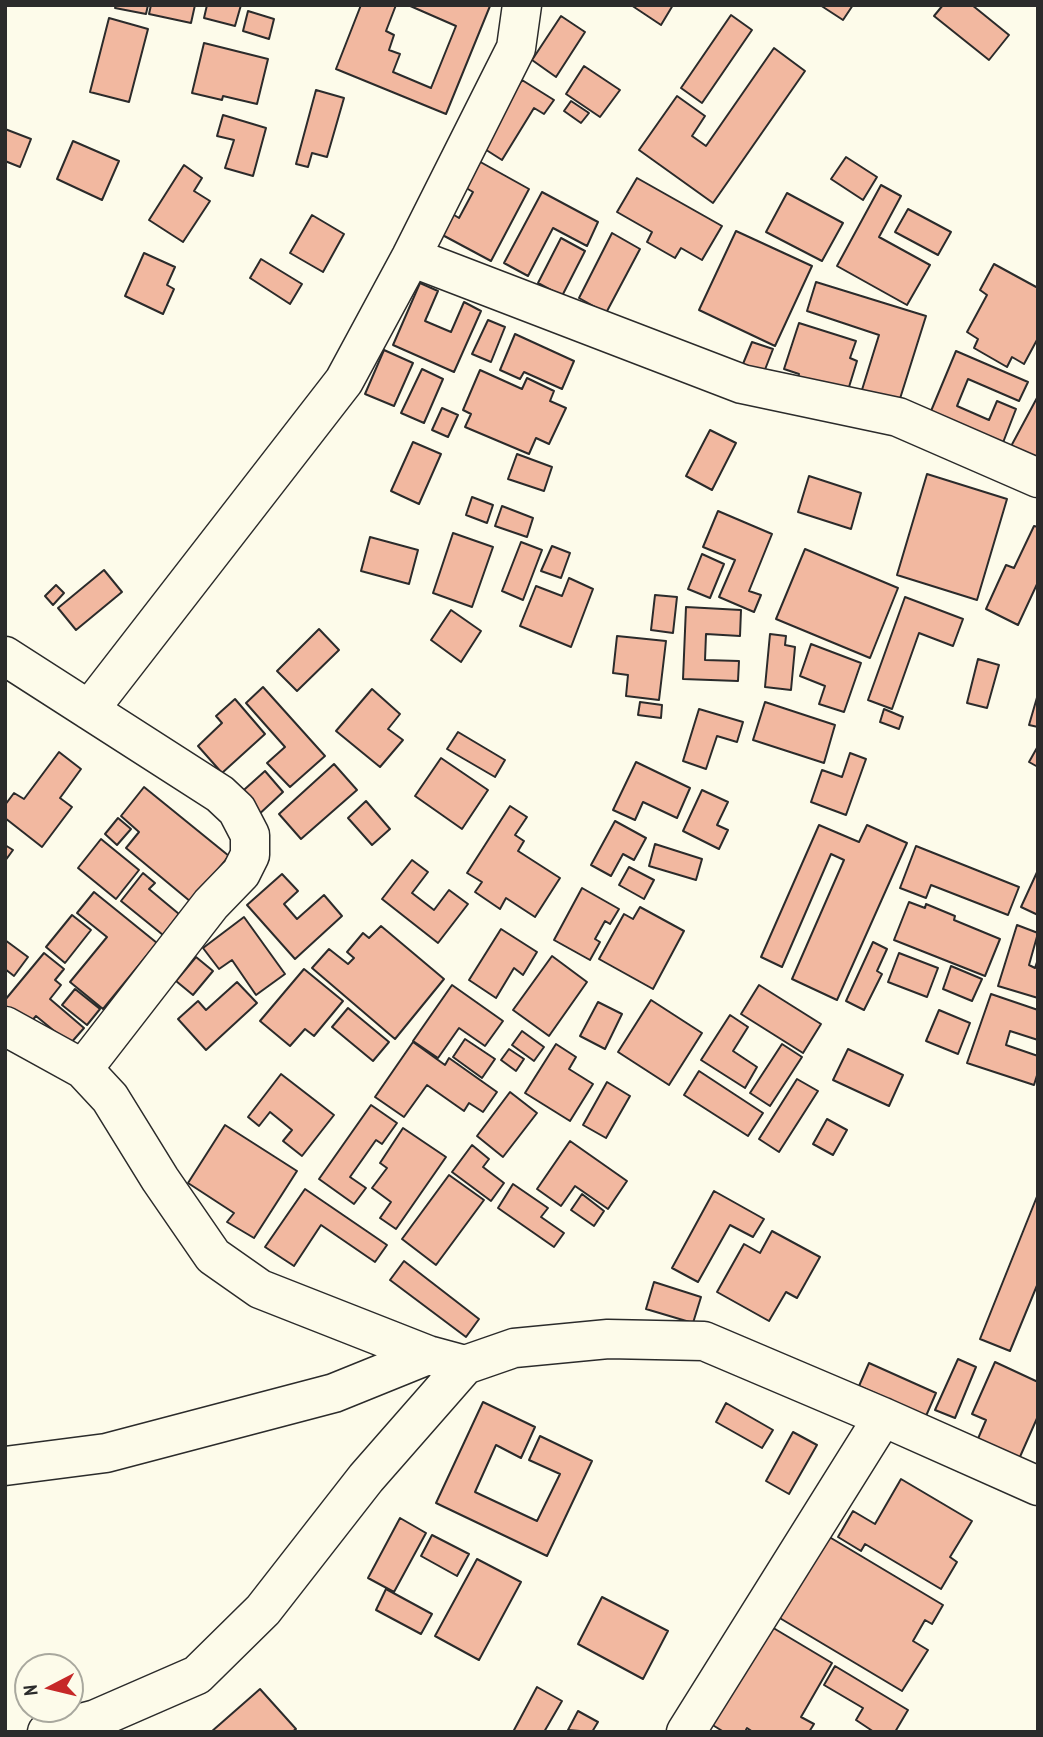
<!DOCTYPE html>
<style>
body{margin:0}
#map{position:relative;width:1043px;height:1737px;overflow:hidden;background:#fdfbea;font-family:"PT Sans Narrow",sans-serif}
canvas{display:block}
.frame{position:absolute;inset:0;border:7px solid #2b2b2b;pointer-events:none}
.north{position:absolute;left:14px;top:1653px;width:70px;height:70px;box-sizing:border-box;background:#fdfbea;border:2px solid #a9a89e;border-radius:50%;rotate:263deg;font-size:19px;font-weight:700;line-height:28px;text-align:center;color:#2b2b2b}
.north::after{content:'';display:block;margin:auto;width:24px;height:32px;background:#c62828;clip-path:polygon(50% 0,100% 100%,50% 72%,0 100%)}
</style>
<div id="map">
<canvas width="1043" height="1737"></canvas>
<div class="frame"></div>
<div class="north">N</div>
</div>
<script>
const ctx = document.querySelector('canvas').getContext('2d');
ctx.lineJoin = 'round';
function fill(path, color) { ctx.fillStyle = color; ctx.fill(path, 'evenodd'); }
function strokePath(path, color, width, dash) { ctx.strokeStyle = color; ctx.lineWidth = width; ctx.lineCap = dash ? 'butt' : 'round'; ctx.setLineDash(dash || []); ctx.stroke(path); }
const building = new Path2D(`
 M116 5H148L146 14 115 8Z
 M151 5H195L191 23 149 14Z
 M207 5H241L235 26 204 18Z
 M361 5H396L386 31 394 35 389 50 400 54 393 72 431 88 456 26 408 5 490 6 446 114 336 69Z
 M631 5H673L661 25Z
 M820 5H853L843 20Z
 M943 5H972L1009 35 989 60 934 16Z
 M248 11 274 19 269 39 243 31Z
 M731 15 752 30 702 103 681 88Z
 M561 16 585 32 556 77 532 60Z
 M109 18 148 29 129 102 90 92Z
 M204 43 268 59 257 104 223 96 222 100 192 93Z
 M774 48 805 71 713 203 639 150 677 96 705 116 692 136 706 146Z
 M584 66 620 90 600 117 566 94Z
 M522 80 554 100 544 114 534 108 502 160 480 146Z
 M316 90 344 98 327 157 312 153 308 167 296 164Z
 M571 101 589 113 581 123 564 111Z
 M223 115 266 128 253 176 225 168 234 140 217 136Z
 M5 129 31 139 20 167 5 161Z
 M73 141 119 161 102 200 57 179Z
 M846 157 877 177 863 200 831 179Z
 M475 159 529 189 491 261 435 231 446 210 459 218 473 192 461 185Z
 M184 165 202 178 194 191 210 201 183 242 149 220Z
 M637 178 722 226 702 260 681 248 675 258 647 242 652 232 617 212Z
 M881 185 901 196 879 237 930 265 907 305 837 266Z
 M542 192 598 222 587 246 553 228 528 276 504 263Z
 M787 193 843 223 822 261 766 232Z
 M908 209 951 232 938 255 895 232Z
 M312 215 344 234 323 272 290 253Z
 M736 231 812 266 775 346 699 310Z
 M612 233 640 249 606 313 579 298Z
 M561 238 585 251 562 296 538 283Z
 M144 253 175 267 167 285 174 289 163 314 125 296Z
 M261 259 302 284 290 304 250 278Z
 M994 264 1038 288V338L1024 364 1012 357 1007 367 974 348 978 339 967 332 987 295 980 290Z
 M816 282 926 316 898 405 861 393 879 335 807 311Z
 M420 283 438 291 425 321 451 332 464 302 481 311 454 372 393 345Z
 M488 320 505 327 491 362 472 354Z
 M799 323 856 341 850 358 857 361 845 400 796 384 799 374 784 369Z
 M515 334 574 361 562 389 524 372 520 379 500 370Z
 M752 342 773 349 759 385 738 376Z
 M384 350 413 363 394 406 365 394Z
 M956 351 1028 382 1019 401 968 379 957 406 989 420 997 401 1016 409 999 453 926 423Z
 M422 369 443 379 424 423 401 413Z
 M480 370 522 389 527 378 554 391 550 401 566 408 549 444 536 438 529 454 465 427 471 414 463 410Z
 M1038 396V466L1009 450Z
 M442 408 458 415 448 437 432 430Z
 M710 430 736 443 712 490 686 476Z
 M413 442 441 454 419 504 391 491Z
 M517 454 552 467 544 491 508 479Z
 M927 474 1007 499 977 600 897 575Z
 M809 476 861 493 851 529 798 512Z
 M472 497 493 505 487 523 466 515Z
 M502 506 533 518 527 537 495 526Z
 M718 511 772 534 749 591 761 595 754 612 719 597 735 560 703 547Z
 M1034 526 1038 527V582L1018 625 986 609 1006 565 1014 568Z
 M453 533 493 547 472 607 433 593Z
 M370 537 418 550 409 584 361 571Z
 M521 542 542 550 523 600 502 591Z
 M552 546 570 553 561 578 541 571Z
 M805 549 898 588 870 658 776 619Z
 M702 554 724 564 710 598 688 589Z
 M104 570 122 592 76 630 58 608Z
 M569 578 593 589 571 647 520 626 536 586 562 596Z
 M56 585 64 593 53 605 45 596Z
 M655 595 677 597 673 633 651 630Z
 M905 597 963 619 953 646 919 633 892 709 868 700Z
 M686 607 741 610 740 636 706 634 705 660 739 661 738 681 683 679Z
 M451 610 481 631 461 662 431 640Z
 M319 629 339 650 297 691 277 671Z
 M770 634 786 636 785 645 795 647 791 690 765 687Z
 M617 636 666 641 659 700 626 696 628 675 613 673Z
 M811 644 861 663 844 712 819 704 825 686 800 676Z
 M978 659 999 665 987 708 967 703Z
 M263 687 325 756 290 787 267 763 285 747 246 703Z
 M372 689 400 714 388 729 403 740 380 767 336 731Z
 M1038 694V727L1029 725Z
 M235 699 265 734 222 773 198 746 222 723 216 716Z
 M640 702 662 705 661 718 638 715Z
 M765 702 835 725 824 763 753 740Z
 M699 709 743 722 737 742 717 736 706 769 683 761Z
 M884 709 903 717 899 729 880 722Z
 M458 732 505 760 495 777 447 749Z
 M1038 746V767L1029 762Z
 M59 752 81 769 60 798 72 807 42 847 5 818V805L14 793 24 799Z
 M850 753 866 759 846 815 811 802 822 770 842 777Z
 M441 758 488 790 462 829 415 796Z
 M636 762 690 788 677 818 643 802 635 820 613 810Z
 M334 764 357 790 301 839 279 814Z
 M265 771 283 792 255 818 236 797Z
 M144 787 229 856 191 902 126 848 139 832 121 816Z
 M702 790 728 802 717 825 728 830 719 849 683 831Z
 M366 801 390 829 372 845 348 818Z
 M510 806 527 817 515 835 524 841 518 851 560 878 535 917 506 898 500 909 475 892 482 882 467 873Z
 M118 818 131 829 117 845 105 834Z
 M615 821 646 838 634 860 623 854 611 876 591 865Z
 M819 825 859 842 867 825 907 843 837 1000 792 979 844 860 831 854 782 967 761 957Z
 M101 839 139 870 116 899 78 868Z
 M655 844 702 859 696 880 649 866Z
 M5 845 13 850 5 861Z
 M916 846 1019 887 1008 915 931 885 926 898 900 888Z
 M412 860 428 872 412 893 434 910 449 890 468 904 438 943 382 899Z
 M629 867 654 880 644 899 619 885Z
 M1038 870V915L1021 907Z
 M143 873 155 883 149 889 179 914 163 935 121 901Z
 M282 874 298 891 284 904 297 919 324 895 342 916 295 959 247 905Z
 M582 888 619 909 610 924 605 921 595 939 600 942 590 960 554 940Z
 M94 892 157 943 103 1009 70 982 107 937 77 913Z
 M909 902 925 908 926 904 955 916 954 920 1000 939 985 976 894 940Z
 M640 907 684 931 653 989 599 959 624 914 633 919Z
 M72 915 91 930 65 963 46 947Z
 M244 917 285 974 256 995 232 960 219 969 203 948Z
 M1017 925 1038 933 1029 965 1035 968 1038 959V998L998 986Z
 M381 926 444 979 395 1039 312 968 329 949 348 964 354 958 347 952 363 933 369 938Z
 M501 929 537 952 523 975 514 968 496 998 469 980Z
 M5 940 28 957 14 976 5 969Z
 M873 942 887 949 877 971 882 974 864 1010 846 1001Z
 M44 953 64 969 55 980 61 985 50 999 84 1028 70 1044 36 1016 24 1030 5 1015V1000Z
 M899 953 938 968 927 997 888 982Z
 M552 956 587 982 549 1036 513 1010Z
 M196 957 213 971 193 995 176 981Z
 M951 966 982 979 972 1001 943 989Z
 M304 969 343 1001 314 1036 305 1029 290 1046 260 1021Z
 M237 982 257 1003 206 1050 178 1019 198 1001 206 1010Z
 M452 985 503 1021 485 1046 459 1028 438 1058 413 1041Z
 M759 985 821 1024 803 1053 741 1014Z
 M75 989 100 1009 87 1025 62 1005Z
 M991 994 1038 1010V1040L1010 1031 1006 1045 1038 1056V1072L1034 1085 967 1063Z
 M651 1000 702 1033 669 1085 618 1052Z
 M598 1002 622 1014 605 1049 580 1036Z
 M348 1008 389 1042 373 1061 332 1027Z
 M939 1010 970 1023 958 1054 926 1041Z
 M730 1015 748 1027 733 1051 757 1067 745 1088 701 1060Z
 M522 1031 544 1047 534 1061 512 1045Z
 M465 1039 495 1059 482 1078 453 1057Z
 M413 1042 445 1065 449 1058 497 1092 483 1112 469 1103 464 1111 427 1085 404 1117 375 1097Z
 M556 1044 576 1057 569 1069 593 1084 570 1121 525 1093Z
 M782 1044 802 1057 770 1106 750 1093Z
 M509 1049 524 1059 516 1071 501 1060Z
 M848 1049 903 1075 889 1106 833 1080Z
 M699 1071 763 1113 748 1136 684 1095Z
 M281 1074 334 1115 302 1156 283 1141 292 1130 270 1112 259 1126 248 1117Z
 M797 1079 818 1091 779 1152 759 1139Z
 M607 1082 630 1096 606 1138 583 1125Z
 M510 1092 537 1113 503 1157 477 1136Z
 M371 1105 397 1123 382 1144 376 1140 350 1177 366 1188 354 1204 319 1179Z
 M827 1119 847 1130 833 1155 813 1144Z
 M225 1125 297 1171 254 1238 227 1222 234 1213 188 1183Z
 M403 1128 446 1157 396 1229 380 1218 391 1202 372 1188 387 1168 380 1163Z
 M570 1141 627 1181 608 1209 575 1186 561 1206 537 1189Z
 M472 1145 489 1159 483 1167 504 1183 491 1201 452 1172Z
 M449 1175 484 1200 436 1265 402 1239Z
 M513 1184 548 1208 541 1217 564 1233 554 1247 498 1208Z
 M305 1189 387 1245 375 1262 321 1225 294 1266 265 1247Z
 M714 1191 764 1219 753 1237 730 1225 698 1282 672 1268Z
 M582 1194 604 1211 594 1226 571 1210Z
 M1038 1194V1283L1010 1351 980 1339Z
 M772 1231 820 1257 797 1298 786 1292 769 1321 717 1292 744 1244 760 1253Z
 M404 1261 479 1319 466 1337 390 1280Z
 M654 1282 701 1297 693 1323 646 1309Z
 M958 1359 976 1367 955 1418 935 1410Z
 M995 1362 1038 1382V1416L1019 1459 977 1441 986 1420 972 1414Z
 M869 1363 936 1393 926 1416 859 1386Z
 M483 1402 535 1427 521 1458 496 1445 475 1492 537 1521 560 1474 529 1460 540 1436 592 1461 547 1556 436 1503Z
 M726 1403 773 1430 762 1448 716 1422Z
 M793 1432 817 1445 789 1494 766 1481Z
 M901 1479 972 1521 950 1557 957 1562 941 1589 865 1544 861 1551 838 1537 853 1511 875 1524Z
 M400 1518 426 1533 394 1592 368 1578Z
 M821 1532 943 1605 932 1624 925 1620 913 1641 928 1650 902 1691 773 1614Z
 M432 1535 469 1554 457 1576 421 1556Z
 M477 1559 521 1582 479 1660 435 1636Z
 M386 1589 432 1614 421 1634 376 1610Z
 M602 1597 668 1631 643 1679 578 1644Z
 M765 1623 832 1663 801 1717 814 1724 809 1732H753L747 1728 745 1732H724L706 1721Z
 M835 1666 908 1710 895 1732H874L856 1720 863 1708 824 1685Z
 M537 1687 562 1701 544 1732H513Z
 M260 1689 296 1729 292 1732H211Z
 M578 1711 598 1722 592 1732 568 1730Z`);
const minor = new Path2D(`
 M411 257 742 384 898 417 1038 478
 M5 656 220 794 237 810 250 835V855L241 873 211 904 83 1069
 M89 710 344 381 411 257 516 48 522 5
 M5 1026 83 1069 110 1098 160 1179 213 1256 260 1289 428 1355 465 1365
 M5 1466 106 1453 334 1393 428 1355
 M47 1732 96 1719 197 1675 263 1610 366 1478 465 1365 514 1348 608 1339 704 1341 883 1417 1038 1486
 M686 1732 883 1417`);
fill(building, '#f2b8a0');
strokePath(building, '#2b2b2b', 2);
strokePath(minor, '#2b2b2b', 41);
strokePath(minor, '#fdfbea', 38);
</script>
